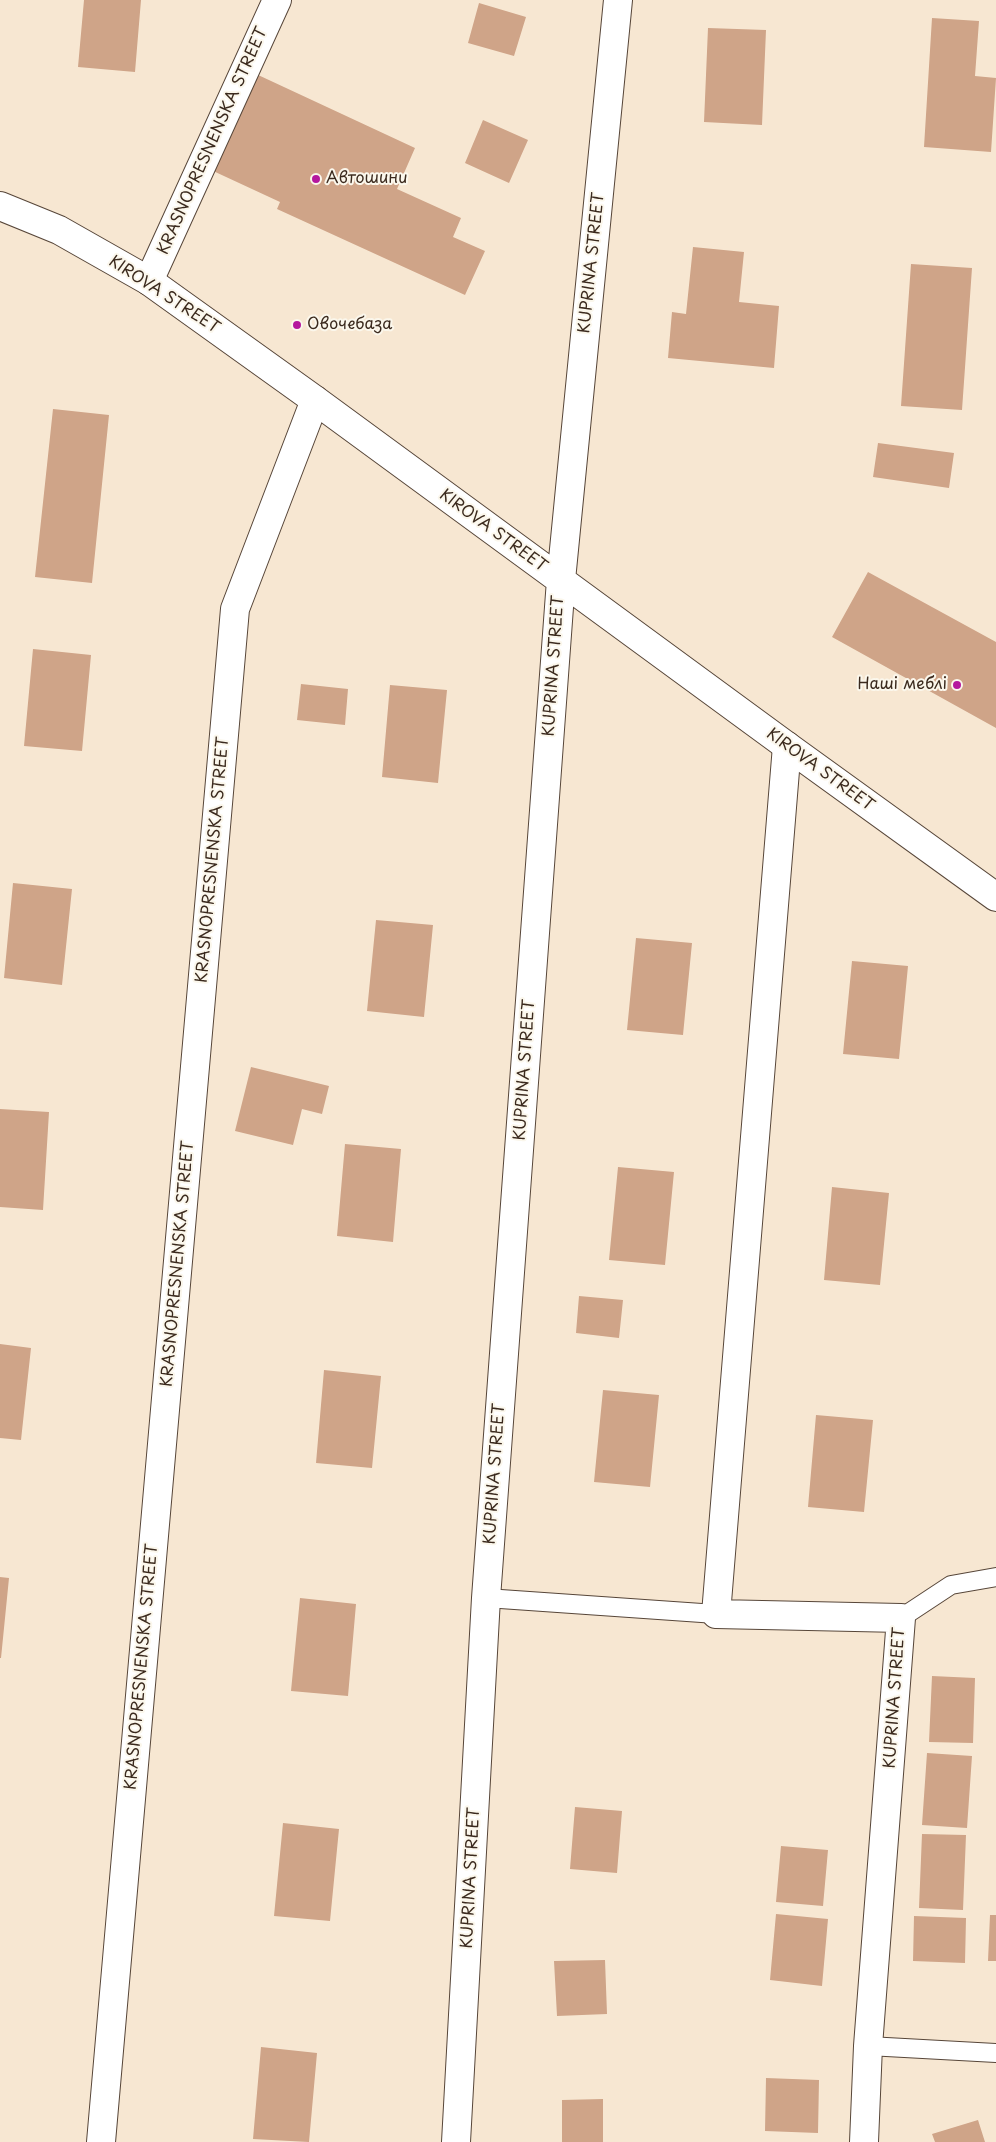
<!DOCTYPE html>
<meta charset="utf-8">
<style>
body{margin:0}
canvas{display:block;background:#f7e7d2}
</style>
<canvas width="996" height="2142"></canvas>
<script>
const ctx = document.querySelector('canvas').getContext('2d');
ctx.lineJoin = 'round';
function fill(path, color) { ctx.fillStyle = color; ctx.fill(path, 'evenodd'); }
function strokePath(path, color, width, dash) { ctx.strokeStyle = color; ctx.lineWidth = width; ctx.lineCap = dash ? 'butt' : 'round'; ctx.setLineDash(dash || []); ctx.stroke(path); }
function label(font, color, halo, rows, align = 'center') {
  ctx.font = font + ' "Playpen Sans",sans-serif'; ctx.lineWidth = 4; ctx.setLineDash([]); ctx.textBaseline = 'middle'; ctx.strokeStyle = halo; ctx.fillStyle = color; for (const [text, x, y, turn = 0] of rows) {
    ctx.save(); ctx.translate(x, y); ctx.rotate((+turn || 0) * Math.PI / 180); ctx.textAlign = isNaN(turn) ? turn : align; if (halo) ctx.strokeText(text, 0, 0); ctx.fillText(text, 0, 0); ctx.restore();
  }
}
const building = new Path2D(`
 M84 0H141L135 72 78 67Z
 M479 3 526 17 514 56 468 43Z
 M932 18 979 21 975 76 996 78 991 152 924 147Z
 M708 28 766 30 762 125 704 122Z
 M256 74 415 148 397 189 461 218 453 237 485 251 465 295 277 209 280 202 211 170Z
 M483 120 528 140 509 183 465 163Z
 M693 247 744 252 739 302 779 306 774 368 668 358 672 312 686 314Z
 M911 264 972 268 962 410 901 406Z
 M53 409 109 415 92 583 35 577Z
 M878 443 954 453 949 488 873 477Z
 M868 572 996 642V728L832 637Z
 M33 649 91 655 82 751 24 746Z
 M301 684 348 689 345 725 297 720Z
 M390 685 447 690 438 783 382 777Z
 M13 883 72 889 62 985 4 978Z
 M376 920 433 925 424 1017 367 1011Z
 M636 938 692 943 683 1035 627 1030Z
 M852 961 908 966 899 1059 843 1054Z
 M251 1067 329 1086 322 1114 302 1109 293 1145 235 1131Z
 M0 1109 49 1112 43 1210 0 1207Z
 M345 1144 401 1149 393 1242 337 1236Z
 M618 1167 674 1172 665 1265 609 1260Z
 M832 1187 889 1193 880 1285 824 1280Z
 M579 1296 623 1300 619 1338 576 1333Z
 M0 1344 31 1348 21 1440 0 1438Z
 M324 1370 381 1376 372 1468 316 1463Z
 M603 1390 659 1395 650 1487 594 1482Z
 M816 1415 873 1420 864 1512 808 1507Z
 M0 1577 9 1578 1 1658H0Z
 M300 1598 356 1604 348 1696 291 1691Z
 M932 1676 975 1678 973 1743 929 1742Z
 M927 1753 972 1756 967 1828 922 1825Z
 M575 1807 622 1811 617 1873 570 1869Z
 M283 1823 339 1829 330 1921 274 1916Z
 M922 1834 966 1835 963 1910 919 1908Z
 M781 1846 828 1850 823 1906 776 1902Z
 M776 1914 828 1919 822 1986 770 1980Z
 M990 1915H996V1961H988Z
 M914 1916 966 1918 965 1963 913 1961Z
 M605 1960 607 2014 557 2016 554 1961Z
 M261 2047 317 2053 309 2142 253 2139Z
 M766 2078 819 2080 818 2133 765 2131Z
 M603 2099V2142H562V2100Z
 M978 2120 985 2142H935L932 2134Z`);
const lane = new Path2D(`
 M486 1598 716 1614
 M901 1618 951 1585 996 1577
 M868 2046 996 2053`);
const street = new Path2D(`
 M149 281 277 0
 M787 746 716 1614 901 1618 868 2046 864 2142
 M101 2142 235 609 315 400`);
const secondary = new Path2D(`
 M0 206 59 230 149 281 315 400 787 746 996 897
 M456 2142 486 1598 561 580 618 0`);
const markers = [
 [316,179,5,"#b5179e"],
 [297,325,5,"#b5179e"],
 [957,685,5,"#b5179e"]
];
const streetNames = [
 ["KRASNOPRESNENSKA STREET",213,141,-66],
 ["KUPRINA STREET",592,263,-84],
 ["KIROVA STREET",164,295,33],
 ["KIROVA STREET",493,531,36],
 ["KUPRINA STREET",554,666,-86],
 ["KIROVA STREET",820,770,36],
 ["KRASNOPRESNENSKA STREET",213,860,-85],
 ["KUPRINA STREET",525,1070,-86],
 ["KRASNOPRESNENSKA STREET",178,1264,-85],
 ["KUPRINA STREET",495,1474,-86],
 ["KRASNOPRESNENSKA STREET",142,1667,-85],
 ["KUPRINA STREET",895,1698,-86],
 ["KUPRINA STREET",471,1878,-87]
];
const poiNames = [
 ["Автошини",326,179],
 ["Овочебаза",307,325],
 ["Наші меблі",947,685,"right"]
];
fill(building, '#cfa488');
strokePath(lane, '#574639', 20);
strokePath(street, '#574639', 30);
strokePath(secondary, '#574639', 30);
strokePath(lane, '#fff', 18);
strokePath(street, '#fff', 28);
strokePath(secondary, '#fff', 28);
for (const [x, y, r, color] of markers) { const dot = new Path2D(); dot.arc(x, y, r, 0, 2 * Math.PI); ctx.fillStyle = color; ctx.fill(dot); strokePath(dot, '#fbf7ec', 2); }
label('16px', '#3b2a1e', '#fbf7ec', streetNames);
label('16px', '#3b2a1e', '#fbf7ec', poiNames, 'left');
</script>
